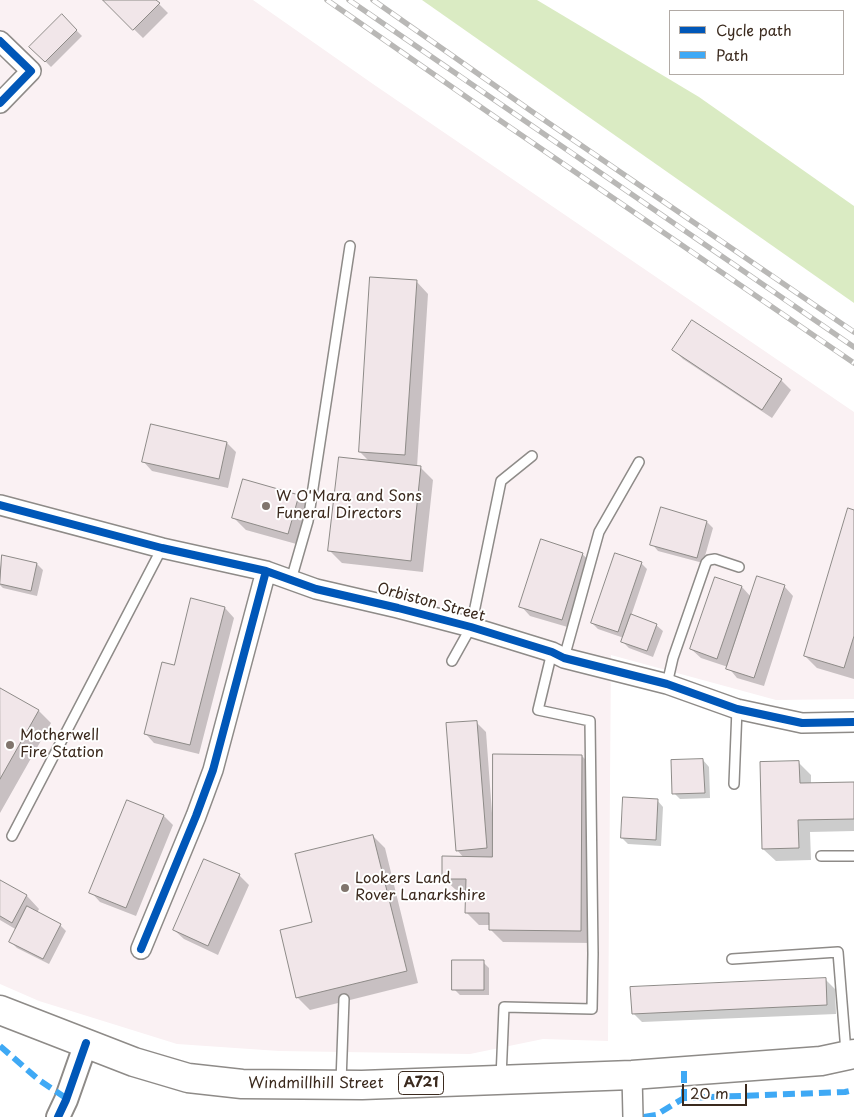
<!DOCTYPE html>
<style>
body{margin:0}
#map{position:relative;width:854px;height:1117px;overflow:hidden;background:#fff;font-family:"Playpen Sans",sans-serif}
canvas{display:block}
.legend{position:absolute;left:669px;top:10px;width:175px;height:65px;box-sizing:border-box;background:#fff;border:1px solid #b1aaa5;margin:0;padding:6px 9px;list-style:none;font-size:15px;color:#3b2a1e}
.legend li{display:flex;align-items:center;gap:10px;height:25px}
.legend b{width:25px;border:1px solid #b1aaa5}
.scale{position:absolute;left:682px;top:1084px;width:65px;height:22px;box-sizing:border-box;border:2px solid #3b2a1e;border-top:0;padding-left:6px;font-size:15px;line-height:18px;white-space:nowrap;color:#3b2a1e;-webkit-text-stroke:4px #fff;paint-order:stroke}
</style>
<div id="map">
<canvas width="854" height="1117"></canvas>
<ul class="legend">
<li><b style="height:6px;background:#0057b8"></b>Cycle path</li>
<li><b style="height:6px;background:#3fa9f5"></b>Path</li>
</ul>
<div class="scale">20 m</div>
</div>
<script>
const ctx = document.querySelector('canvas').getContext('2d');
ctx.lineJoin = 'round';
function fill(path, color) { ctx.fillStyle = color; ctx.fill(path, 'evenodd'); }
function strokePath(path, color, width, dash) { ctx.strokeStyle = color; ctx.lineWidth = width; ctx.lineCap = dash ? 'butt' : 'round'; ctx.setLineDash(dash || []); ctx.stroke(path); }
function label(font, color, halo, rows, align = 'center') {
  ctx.font = font + ' "Playpen Sans",sans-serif'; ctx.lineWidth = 4; ctx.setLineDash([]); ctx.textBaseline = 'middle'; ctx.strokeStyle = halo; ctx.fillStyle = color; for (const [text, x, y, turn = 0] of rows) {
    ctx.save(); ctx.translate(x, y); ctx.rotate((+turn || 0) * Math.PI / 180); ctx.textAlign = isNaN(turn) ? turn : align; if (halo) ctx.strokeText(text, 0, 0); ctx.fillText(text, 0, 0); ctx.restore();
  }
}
const built = new Path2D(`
 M0 0H253L373 84 854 412V699L776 700 611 655 608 1041 543 1039 470 1054 279 1051 177 1044 39 1001 0 984Z`);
const green = new Path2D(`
 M422 0H537L699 97 854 206V303Z`);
const shadow = new Path2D(`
 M104 0H155L168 13 143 38Z
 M62 16 82 36 51 67 31 47Z
 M416 281 428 294 417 467 421 468 433 480 423 572 342 563 330 551 370 462 360 452Z
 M693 322 781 380 791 390 772 418 683 359 674 350Z
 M227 443 236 452 228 488 152 471 143 461Z
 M299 496 311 508 300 545 246 530 234 518Z
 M854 511V679L817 668 805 656Z
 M707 522 713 528 703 563 658 551 652 544Z
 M582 554 592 563 571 628 530 616 521 606Z
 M3 557 37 564 43 570 37 596 3 588 0 585V569Z
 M641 563 647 569 631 616 656 625 663 631 653 657 629 648 623 642 624 638 598 629 592 623Z
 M716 578 742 587 751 597 784 586 793 596 764 686 737 678 728 667 701 658 691 649Z
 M225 608 234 618 199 754 154 743 145 733 175 666Z
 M0 689 39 711 51 723 0 813Z
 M476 722 486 732 492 813 582 756 594 768 593 943 503 942 491 930V925H479L466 912 467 890H456L443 878 464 858 457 850Z
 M703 760 709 767 710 798 680 799 674 793Z
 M799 763 811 775V784L854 783V831L810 832 811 860 776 861 763 849Z
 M657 800 663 807 661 846 628 844 622 838Z
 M128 802 164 816 173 825 136 916 100 902 91 892Z
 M373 836 385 848 418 983 310 1010 297 997 313 923Z
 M239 875 249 885 218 955 184 939 174 930Z
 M0 881 27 896 39 909 37 913 60 925 66 931 49 964 17 948 11 942 17 930 0 920Z
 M483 962 489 968V995H460L454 989Z
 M825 979 835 989 836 1014 642 1022 633 1013Z`);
const building = new Path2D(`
 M103 0H156L160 3 133 30Z
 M62 14 77 30 45 62 29 47Z
 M370 277 417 280 405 455 359 452Z
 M692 320 782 379 762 410 672 350Z
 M151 424 227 442 219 479 142 462Z
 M339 457 421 466 411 561 328 551Z
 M243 479 299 495 288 534 232 518Z
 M661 507 707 521 697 558 650 545Z
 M848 508 854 510V636L844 668 804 656Z
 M541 539 583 553 562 620 519 607Z
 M615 553 642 562 618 632 591 623Z
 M2 555 37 563 31 591 0 584Z
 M757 576 785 585 754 678 726 669Z
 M715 577 742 586 717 659 690 649Z
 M191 598 225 607 190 745 144 734 162 662 174 665Z
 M631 614 657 624 647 651 621 642Z
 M0 688 39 710 0 779Z
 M477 721 487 848 456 851 446 723Z
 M493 754 582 755 581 931 489 930V913H465L466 879H442V856L492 857Z
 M703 759 705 793 672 794 671 760Z
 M799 761 800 783 854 782V819L798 820 799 848 762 849 760 762Z
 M623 797 658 799 656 840 621 838Z
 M127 800 164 815 126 908 89 893Z
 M373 835 407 971 296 998 280 930 312 922 295 854Z
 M204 859 240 874 208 946 173 930Z
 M0 880 27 895 12 923 0 916Z
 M27 906 61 924 43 959 9 942Z
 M452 960H484V990H452Z
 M826 978 827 1005 632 1014 630 987Z`);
const service = new Path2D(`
 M291 580 308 521 350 246
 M564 658 599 532 639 462
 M452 661 471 627 501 481 532 456
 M667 684 673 658 706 563 709 560 715 559 739 567
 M734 784 737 709
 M12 836 162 548
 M821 856H854
 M732 959 838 952 846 1052
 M501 1078 504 1007 592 1009 593 954 590 721 538 710 552 652
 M341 1082 344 999`);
const minor = new Path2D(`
 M0 41 31 71 0 103
 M0 505 162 548 266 571 316 589 398 608 471 627 552 652 564 658 667 684 737 709 802 723 854 722
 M141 949 196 816 213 770 266 571
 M632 1075 633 1117`);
const tertiary = new Path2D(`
 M58 1117 66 1100 86 1043`);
const primary = new Path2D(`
 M0 1010 134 1062 188 1078 242 1084 362 1085 632 1075 821 1061 854 1054`);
const rail = new Path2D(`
 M327 0 508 126 854 363
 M349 0 854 347
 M373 0 534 113 854 332`);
const quiet = new Path2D(`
 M0 1046 39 1080 66 1098
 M684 1071V1098L845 1092 854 1090
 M644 1117 656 1115 684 1098`);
const cycleway = new Path2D(`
 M0 41 31 71 0 103
 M0 505 162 548 266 571 316 589 398 608 471 627 552 652 564 658 667 684 737 709 802 723 854 722
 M141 949 196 816 213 770 266 571
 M58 1117 66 1100 86 1043`);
const markers = [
 [266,506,5,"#80756d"],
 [10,745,5,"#80756d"],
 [345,888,5,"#80756d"]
];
const shields = [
 [421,1083,45]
];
const shieldNames = [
 ["A721",421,1083]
];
const poiNames = [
 ["W O'Mara and Sons",276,497],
 ["Funeral Directors",276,514],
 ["Motherwell",20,736],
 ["Fire Station",20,753],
 ["Lookers Land",355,879],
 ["Rover Lanarkshire",355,896]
];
const streetNames = [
 ["Orbiston Street",431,603,15],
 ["Windmillhill Street",316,1084]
];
fill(built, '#faf1f3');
fill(green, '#daebc3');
fill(shadow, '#0003');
fill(building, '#f1e6e9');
strokePath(building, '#8e8b88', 1);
strokePath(service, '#8e8b88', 12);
strokePath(minor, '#8e8b88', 22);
strokePath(tertiary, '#8e8b88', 26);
strokePath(primary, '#8e8b88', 31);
strokePath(service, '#fff', 9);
strokePath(minor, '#fff', 19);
strokePath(tertiary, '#fff', 22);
strokePath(primary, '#fff', 28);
strokePath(rail, '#b9b8b6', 5.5);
strokePath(rail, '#fff', 4, [11]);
strokePath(quiet, '#3fa9f5', 6, [12, 6]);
strokePath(cycleway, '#0057b8', 8);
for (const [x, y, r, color] of markers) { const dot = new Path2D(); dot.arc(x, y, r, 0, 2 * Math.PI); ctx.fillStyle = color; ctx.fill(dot); strokePath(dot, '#fff', 2); }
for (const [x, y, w] of shields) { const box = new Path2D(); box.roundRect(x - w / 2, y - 11.5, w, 23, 4); ctx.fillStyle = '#fff'; ctx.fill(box); strokePath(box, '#3b2a1e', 1); }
label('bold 14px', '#3b2a1e', null, shieldNames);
label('15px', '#3b2a1e', '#fff', poiNames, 'left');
label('15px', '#3b2a1e', '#fff', streetNames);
</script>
